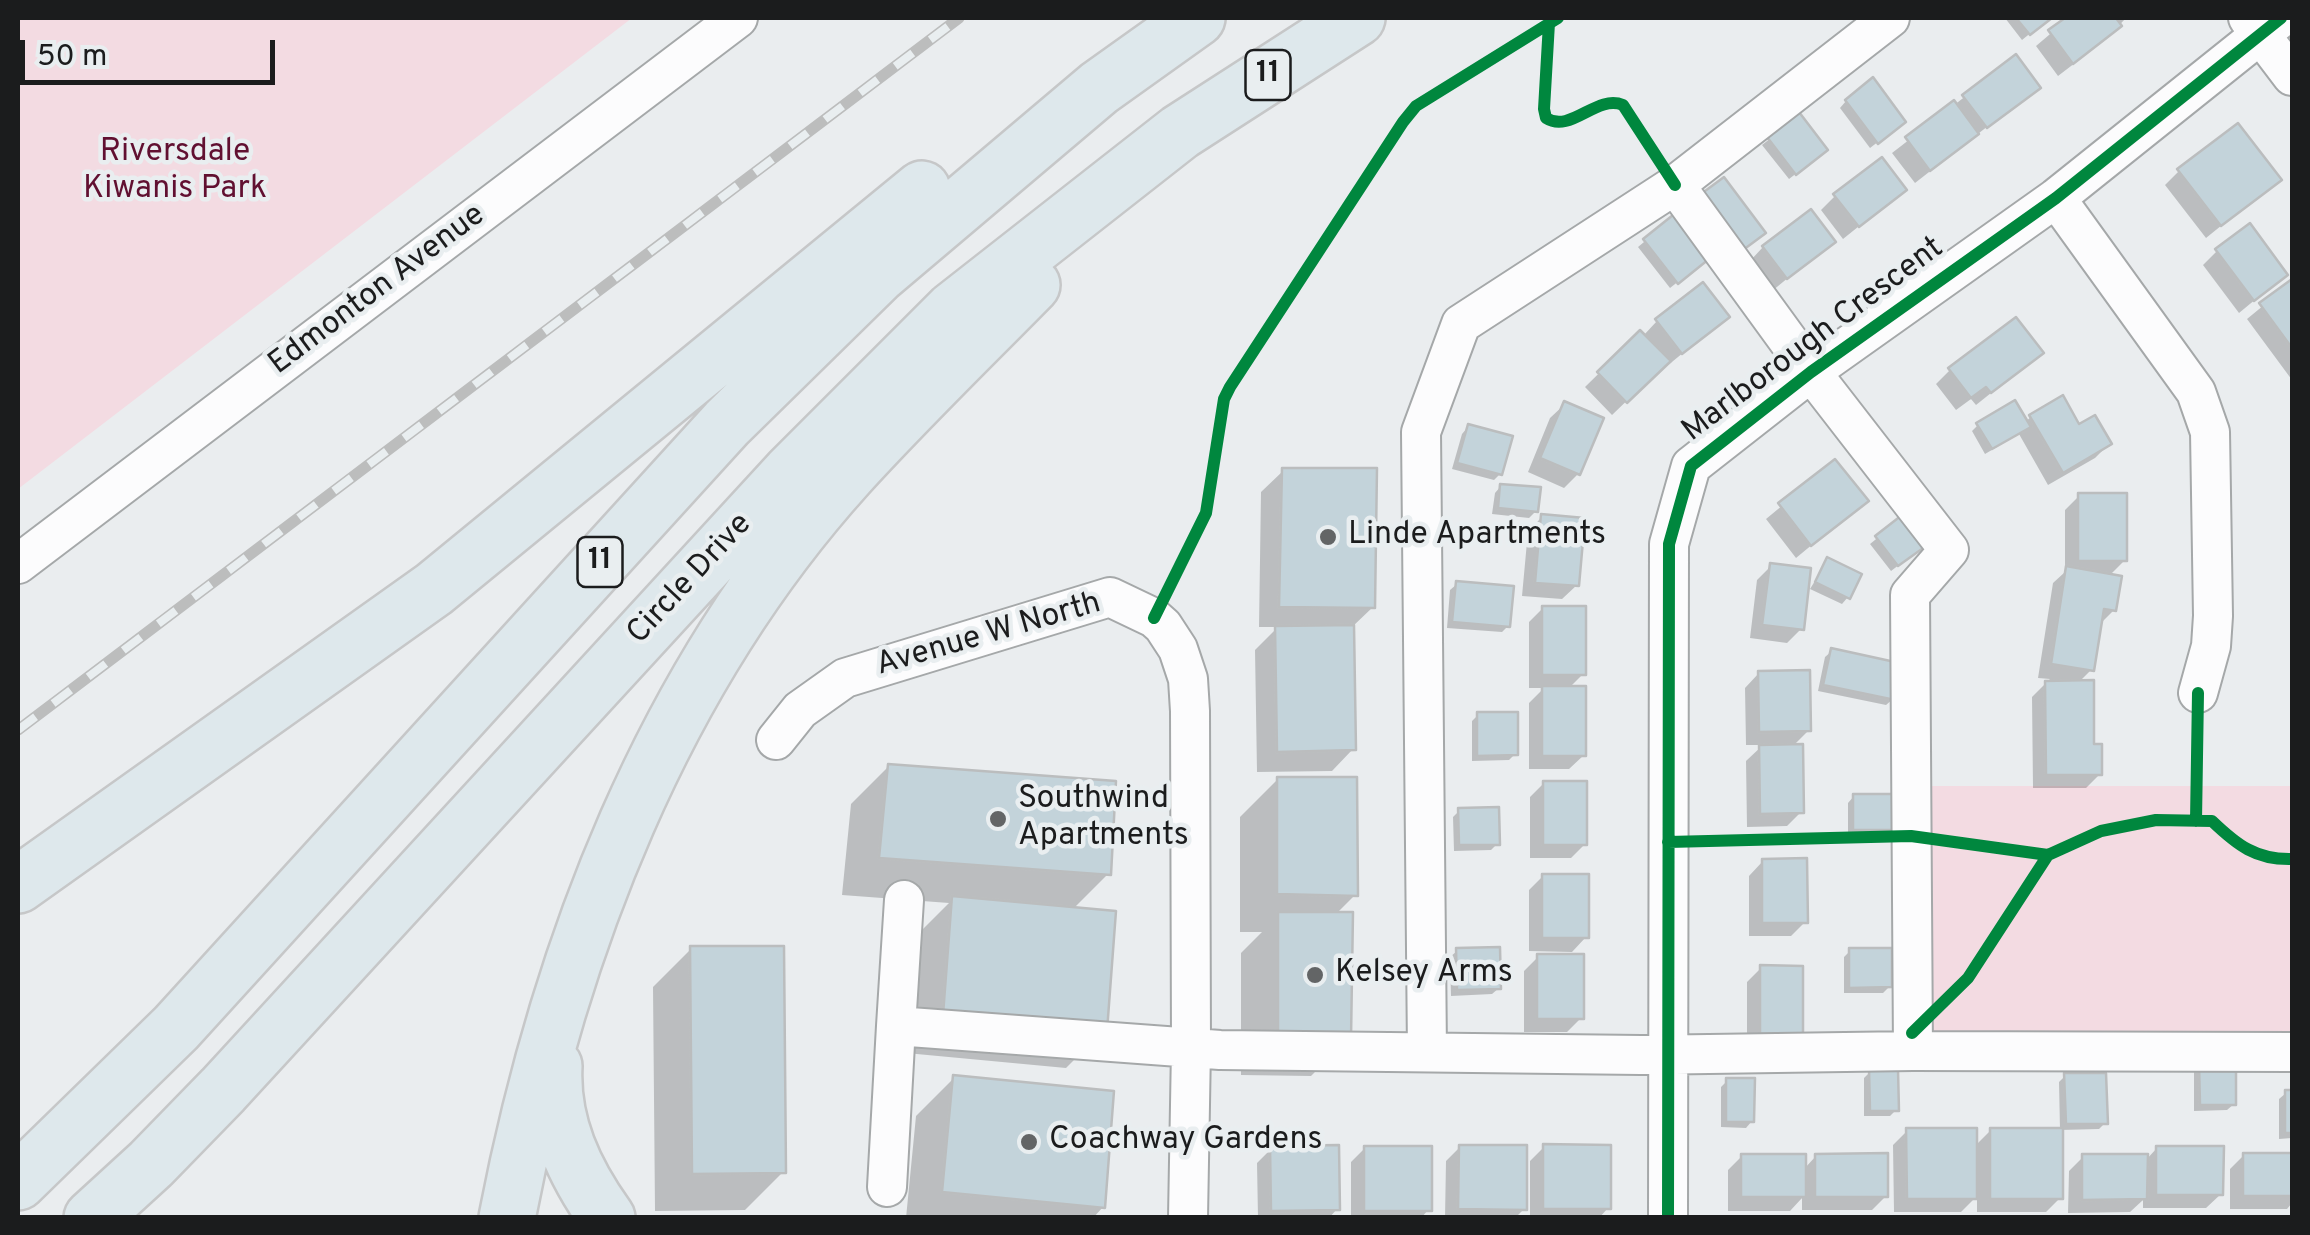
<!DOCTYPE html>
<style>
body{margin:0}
#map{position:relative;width:2310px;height:1235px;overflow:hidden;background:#eaedef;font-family:Overpass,sans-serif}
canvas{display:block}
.frame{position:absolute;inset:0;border:20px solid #1b1c1d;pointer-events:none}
.scale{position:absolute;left:20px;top:40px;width:255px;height:45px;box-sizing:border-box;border:5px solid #1b1c1d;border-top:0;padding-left:12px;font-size:30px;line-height:35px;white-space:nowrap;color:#1b1c1d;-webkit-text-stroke:8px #e9eef0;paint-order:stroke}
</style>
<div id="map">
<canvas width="2310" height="1235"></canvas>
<div class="frame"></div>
<div class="scale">50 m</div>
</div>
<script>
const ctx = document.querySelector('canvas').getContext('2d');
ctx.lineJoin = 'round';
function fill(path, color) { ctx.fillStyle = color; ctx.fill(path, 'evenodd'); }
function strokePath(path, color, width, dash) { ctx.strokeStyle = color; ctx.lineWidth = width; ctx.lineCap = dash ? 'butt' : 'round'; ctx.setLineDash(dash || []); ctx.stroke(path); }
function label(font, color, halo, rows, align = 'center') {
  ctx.font = font + ' Overpass,sans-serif'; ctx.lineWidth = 9; ctx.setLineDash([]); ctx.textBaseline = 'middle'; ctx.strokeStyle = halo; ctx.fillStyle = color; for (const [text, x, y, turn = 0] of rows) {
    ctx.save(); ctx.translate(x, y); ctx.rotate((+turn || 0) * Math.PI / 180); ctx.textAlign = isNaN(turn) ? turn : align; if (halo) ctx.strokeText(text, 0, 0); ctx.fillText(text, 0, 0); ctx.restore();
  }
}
const green = new Path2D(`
 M18 18H632L18 489Z
 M1916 786H2292V1035L1916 1037Z`);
const shadow = new Path2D(`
 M2005 18H2049L2022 40Z
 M2069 18H2126L2105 40 2058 76 2036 46Z
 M2015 58 2038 87 1915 183 1892 153Z
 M1846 101 1896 128 1870 148 1840 108Z
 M1799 116 1819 156 1789 179 1762 145Z
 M2179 171 2279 179 2206 238 2165 185Z
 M1904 190 1843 239 1821 210 1835 196Z
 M1673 218 1699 265 1670 288 1638 247Z
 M1833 241 1772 291 1750 261 1763 247Z
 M2217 251 2285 275 2239 313 2203 265Z
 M2292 282V380L2247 319Z
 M1727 317 1667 366 1665 364 1612 415 1585 387 1640 333 1643 336 1657 321Z
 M2041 353 1976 405 1971 399 1956 410 1936 384 1950 370Z
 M1565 404 1578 474 1564 488 1528 472 1550 418Z
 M2031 417 2078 428 2109 444 2095 458 2048 485 2019 434 1985 454 1972 431 1978 425 2025 422Z
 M1468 427 1500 474 1494 480 1452 469 1462 434Z
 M1835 462 1865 501 1796 558 1766 519Z
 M1283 471 1373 607 1351 628 1353 749 1332 771 1257 772 1255 650 1278 627H1259L1261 492Z
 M1501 486 1536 511 1529 518 1492 514 1495 493Z
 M2079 496 2125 560 2109 576 2114 610 2100 624 2091 670 2078 683 2100 774 2086 788H2033L2032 697 2050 679 2038 678 2053 583 2065 572V510Z
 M1542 517 1577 585 1562 599 1522 596 1528 531Z
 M1901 519 1916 552 1891 571 1870 544Z
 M1828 560 1848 597 1842 604 1810 589Z
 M1771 566 1801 629 1787 643 1750 638 1757 580Z
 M1457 584 1508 626 1502 632 1447 628 1450 590Z
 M1543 608 1583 674 1568 689 1584 755 1569 769H1529V703L1544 688H1529V622Z
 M1832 651 1893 699 1886 705 1818 691 1825 657Z
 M1759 673 1809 730 1793 746 1801 812 1787 826 1747 827 1746 761 1763 745H1746L1745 688Z
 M1478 715 1515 754 1509 760 1472 761V721Z
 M889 766 1108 874 1073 909 1104 1030 1066 1068 906 1053 915 937 949 903 842 895 851 804Z
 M1278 779 1355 895 1335 915 1349 1038 1311 1076 1241 1075V953L1262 932H1240V817Z
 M1544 783 1585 844 1571 858H1530V797Z
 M1854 796 1891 829 1885 835H1848V803Z
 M1459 811 1497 844 1491 850 1454 851 1453 817Z
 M1763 861 1805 922 1791 936H1749V876Z
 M1543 876 1586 937 1572 952 1529 951V890Z
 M691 949 783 1172 745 1210 655 1211 653 987Z
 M1457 951 1499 988 1492 994 1451 996 1450 957Z
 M1850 951 1890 986 1883 993H1844V957Z
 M1538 957 1581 1018 1567 1032H1524V971Z
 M1761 968 1800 1033 1747 1047V982Z
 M2200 1066 2234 1104 2227 1110 2194 1111V1072Z
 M1870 1072 1896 1110 1890 1116H1864V1078Z
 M2065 1076 2105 1123 2099 1129 2060 1130 2059 1082Z
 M954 1078 1103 1207 1093 1218H906L916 1116Z
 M1728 1080 1752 1121 1746 1128 1721 1127V1087Z
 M2286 1093H2292V1138L2279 1139V1099Z
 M1991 1130 2060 1198 2046 1212H1977V1196L1961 1212H1894L1893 1145 1907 1131 1975 1146Z
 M1460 1147 1524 1209 1515 1218H1445L1446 1161Z
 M1544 1147 1608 1208 1599 1218H1530V1161Z
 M1365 1148 1429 1209 1421 1218H1351V1162Z
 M2157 1148 2221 1194 2206 1208H2143V1200L2130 1212 2068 1213 2069 1171 2083 1157 2145 1161Z
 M1271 1149 1337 1209 1329 1218H1258L1257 1163Z
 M2244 1155H2292V1203L2287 1209H2230V1169Z
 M1742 1156 1804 1169 1816 1156 1886 1196 1872 1210H1802V1198L1790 1211H1728V1170Z`);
const building = new Path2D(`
 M2016 18H2052L2030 35Z
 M2065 18H2116L2122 26 2073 64 2048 30Z
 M2016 54 2041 88 1987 128 1962 95Z
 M1873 77 1906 122 1878 144 1845 100Z
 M1954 100 1979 134 1930 171 1905 137Z
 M1799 112 1828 150 1796 175 1767 137Z
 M2238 123 2282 180 2221 226 2177 169Z
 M1882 157 1907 190 1859 227 1833 194Z
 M1724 177 1766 233 1743 250 1701 194Z
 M1811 209 1836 242 1787 279 1762 246Z
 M1673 215 1709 259 1678 284 1643 239Z
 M2250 223 2288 275 2254 301 2215 249Z
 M2292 279V348L2259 303Z
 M1703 282 1730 317 1682 354 1655 319Z
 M2016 317 2044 353 1991 393 1986 387 1971 398 1948 368Z
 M1640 330 1671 361 1627 403 1597 372Z
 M2063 395 2079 424 2095 415 2112 444 2063 473 2029 415Z
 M2015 400 2031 427 1992 449 1976 423Z
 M1564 401 1604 418 1580 475 1540 458Z
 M1468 424 1513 436 1502 475 1457 463Z
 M1835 459 1869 501 1811 546 1778 503Z
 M1282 468H1377L1375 608 1279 607Z
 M1500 484 1541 487 1538 512 1498 508Z
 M2078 493H2127V561H2078Z
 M1541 514 1585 518 1579 586 1535 583Z
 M1902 515 1926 546 1898 566 1875 536Z
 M1827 557 1862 574 1850 599 1815 582Z
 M1770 563 1811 568 1804 630 1762 625Z
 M2066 566 2122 576 2116 611 2104 609 2094 671 2051 664Z
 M1456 581 1514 586 1510 627 1452 622Z
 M1542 606H1586V675H1542Z
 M1354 625 1356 750 1277 752 1275 626Z
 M1831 648 1895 662V700L1823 685Z
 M1810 670 1811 731 1759 732 1758 671Z
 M2094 680V744H2102V775H2046L2045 681Z
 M1542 686H1586V756H1542Z
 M1477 712H1518V755L1477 756Z
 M1803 744 1804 813 1760 814 1759 745Z
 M888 764 1116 781 1111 875 879 858Z
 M1277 777H1357L1358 896 1277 894Z
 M1543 781H1587V845H1543Z
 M1853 794H1894V830H1853Z
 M1499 807 1500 845H1459L1458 808Z
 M1807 858 1808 923H1762V859Z
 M1542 874H1589V938H1542Z
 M952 896 1116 911 1107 1031 943 1015Z
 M1278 912H1353L1351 1039 1278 1037Z
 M690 946H784L786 1173 692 1174Z
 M1500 947 1501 989 1457 990 1456 948Z
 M1849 948H1892V987L1849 988Z
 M1537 954H1584V1019H1537Z
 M1760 965 1803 966V1034H1760Z
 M2199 1063H2236V1105H2200Z
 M1869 1069H1898L1899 1111H1870Z
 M2064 1073H2106L2108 1124H2066Z
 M953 1075 1114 1091 1105 1208 942 1192Z
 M1726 1078H1755L1754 1122H1726Z
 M2285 1090H2292V1133H2285Z
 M1906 1128H1977V1199H1907Z
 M1990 1128H2063V1199H1990Z
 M1543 1144 1611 1145V1209H1543Z
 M1339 1145 1340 1210 1271 1211 1270 1146Z
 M1459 1145H1527V1210L1458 1209Z
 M1364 1146H1432V1211H1364Z
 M2156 1146H2224L2223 1195H2156Z
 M1888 1153V1197H1815V1154Z
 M2243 1153H2292V1196H2243Z
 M1741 1154H1806V1197H1741Z
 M2082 1154H2148L2147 1199 2082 1200Z`);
const minor = new Path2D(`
 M2248 18 2292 76
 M1675 185 1811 372 1949 550 1910 595 1913 1051
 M2056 198 2196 392 2210 432 2213 616 2211 646 2198 693
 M18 564 738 18
 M776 740 800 710 845 678 1110 597 1154 618 1163 626 1178 649 1188 679 1190 711 1191 1048 1188 1218
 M896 1026 904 900
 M1427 1052 1421 432 1461 324 1675 185 1890 18
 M887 1187 896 1026 1220 1050 1641 1055 1913 1051 2292 1052
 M1668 1218 1669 544 1691 466 1811 372 2056 198 2281 18`);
const highway = new Path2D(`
 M18 885 434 589 922 189
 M554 1066C551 1123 574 1172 607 1218
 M18 1182 176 1028 727 423 878 275 1099 88 1197 18
 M92 1218 151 1164 223 1090 790 473 953 310 1180 132 1357 18
 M507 1218C559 949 661 681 847 475 906 410 970 348 1032 285`);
const rail = new Path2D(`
 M18 730 959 18`);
const cycleway = new Path2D(`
 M1549 23 1544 109 1546 118C1571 134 1596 94 1623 105L1675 185
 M1154 618 1206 513 1224 399 1230 387 1403 122 1416 106 1558 18
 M2196 821 2198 693
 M1668 842 1911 836 2048 855 2101 831 2156 820 2212 821C2237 845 2256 860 2292 859
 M1912 1033 1968 978 2048 855
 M1668 1218 1669 544 1691 466 1811 372 2056 198 2281 18`);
const markers = [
 [1328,537,10,"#636566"],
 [998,819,10,"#636566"],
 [1315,975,10,"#636566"],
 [1029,1142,10,"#636566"]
];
const shields = [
 [1268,75,45],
 [600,562,45]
];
const shieldNames = [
 ["11",1268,75],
 ["11",600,562]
];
const parkNames = [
 ["Riversdale",175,154],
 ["Kiwanis Park",175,191]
];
const streetNames = [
 ["Edmonton Avenue",378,291,-37],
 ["Marlborough Crescent",1814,341,-37],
 ["Circle Drive",691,580,-47],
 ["Avenue W North",989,636,-16]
];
const poiNames = [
 ["Linde Apartments",1348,537],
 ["Southwind",1018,801],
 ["Apartments",1018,838],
 ["Kelsey Arms",1335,975],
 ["Coachway Gardens",1049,1142]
];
fill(green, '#f3dbe2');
fill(shadow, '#0003');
fill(building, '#c3d3da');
strokePath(building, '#bbbdbe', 2.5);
strokePath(minor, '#a5a8a9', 42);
strokePath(highway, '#c6c7c8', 60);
strokePath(minor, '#fcfcfd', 38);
strokePath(highway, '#dee8ec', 55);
strokePath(rail, '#bcbdbd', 11);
strokePath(rail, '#e9eef0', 8, [22]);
strokePath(cycleway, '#00873e', 12);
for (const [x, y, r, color] of markers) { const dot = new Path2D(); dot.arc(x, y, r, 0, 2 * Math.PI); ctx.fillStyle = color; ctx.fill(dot); strokePath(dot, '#e9eef0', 4); }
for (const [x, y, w] of shields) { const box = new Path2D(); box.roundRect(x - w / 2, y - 25, w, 50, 8); ctx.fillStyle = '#e9eef0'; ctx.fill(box); strokePath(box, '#1b1c1d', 2.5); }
label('bold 30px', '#1b1c1d', null, shieldNames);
label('32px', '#611031', '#e9eef0', parkNames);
label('32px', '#1b1c1d', '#e9eef0', streetNames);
label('32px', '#1b1c1d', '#e9eef0', poiNames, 'left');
</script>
